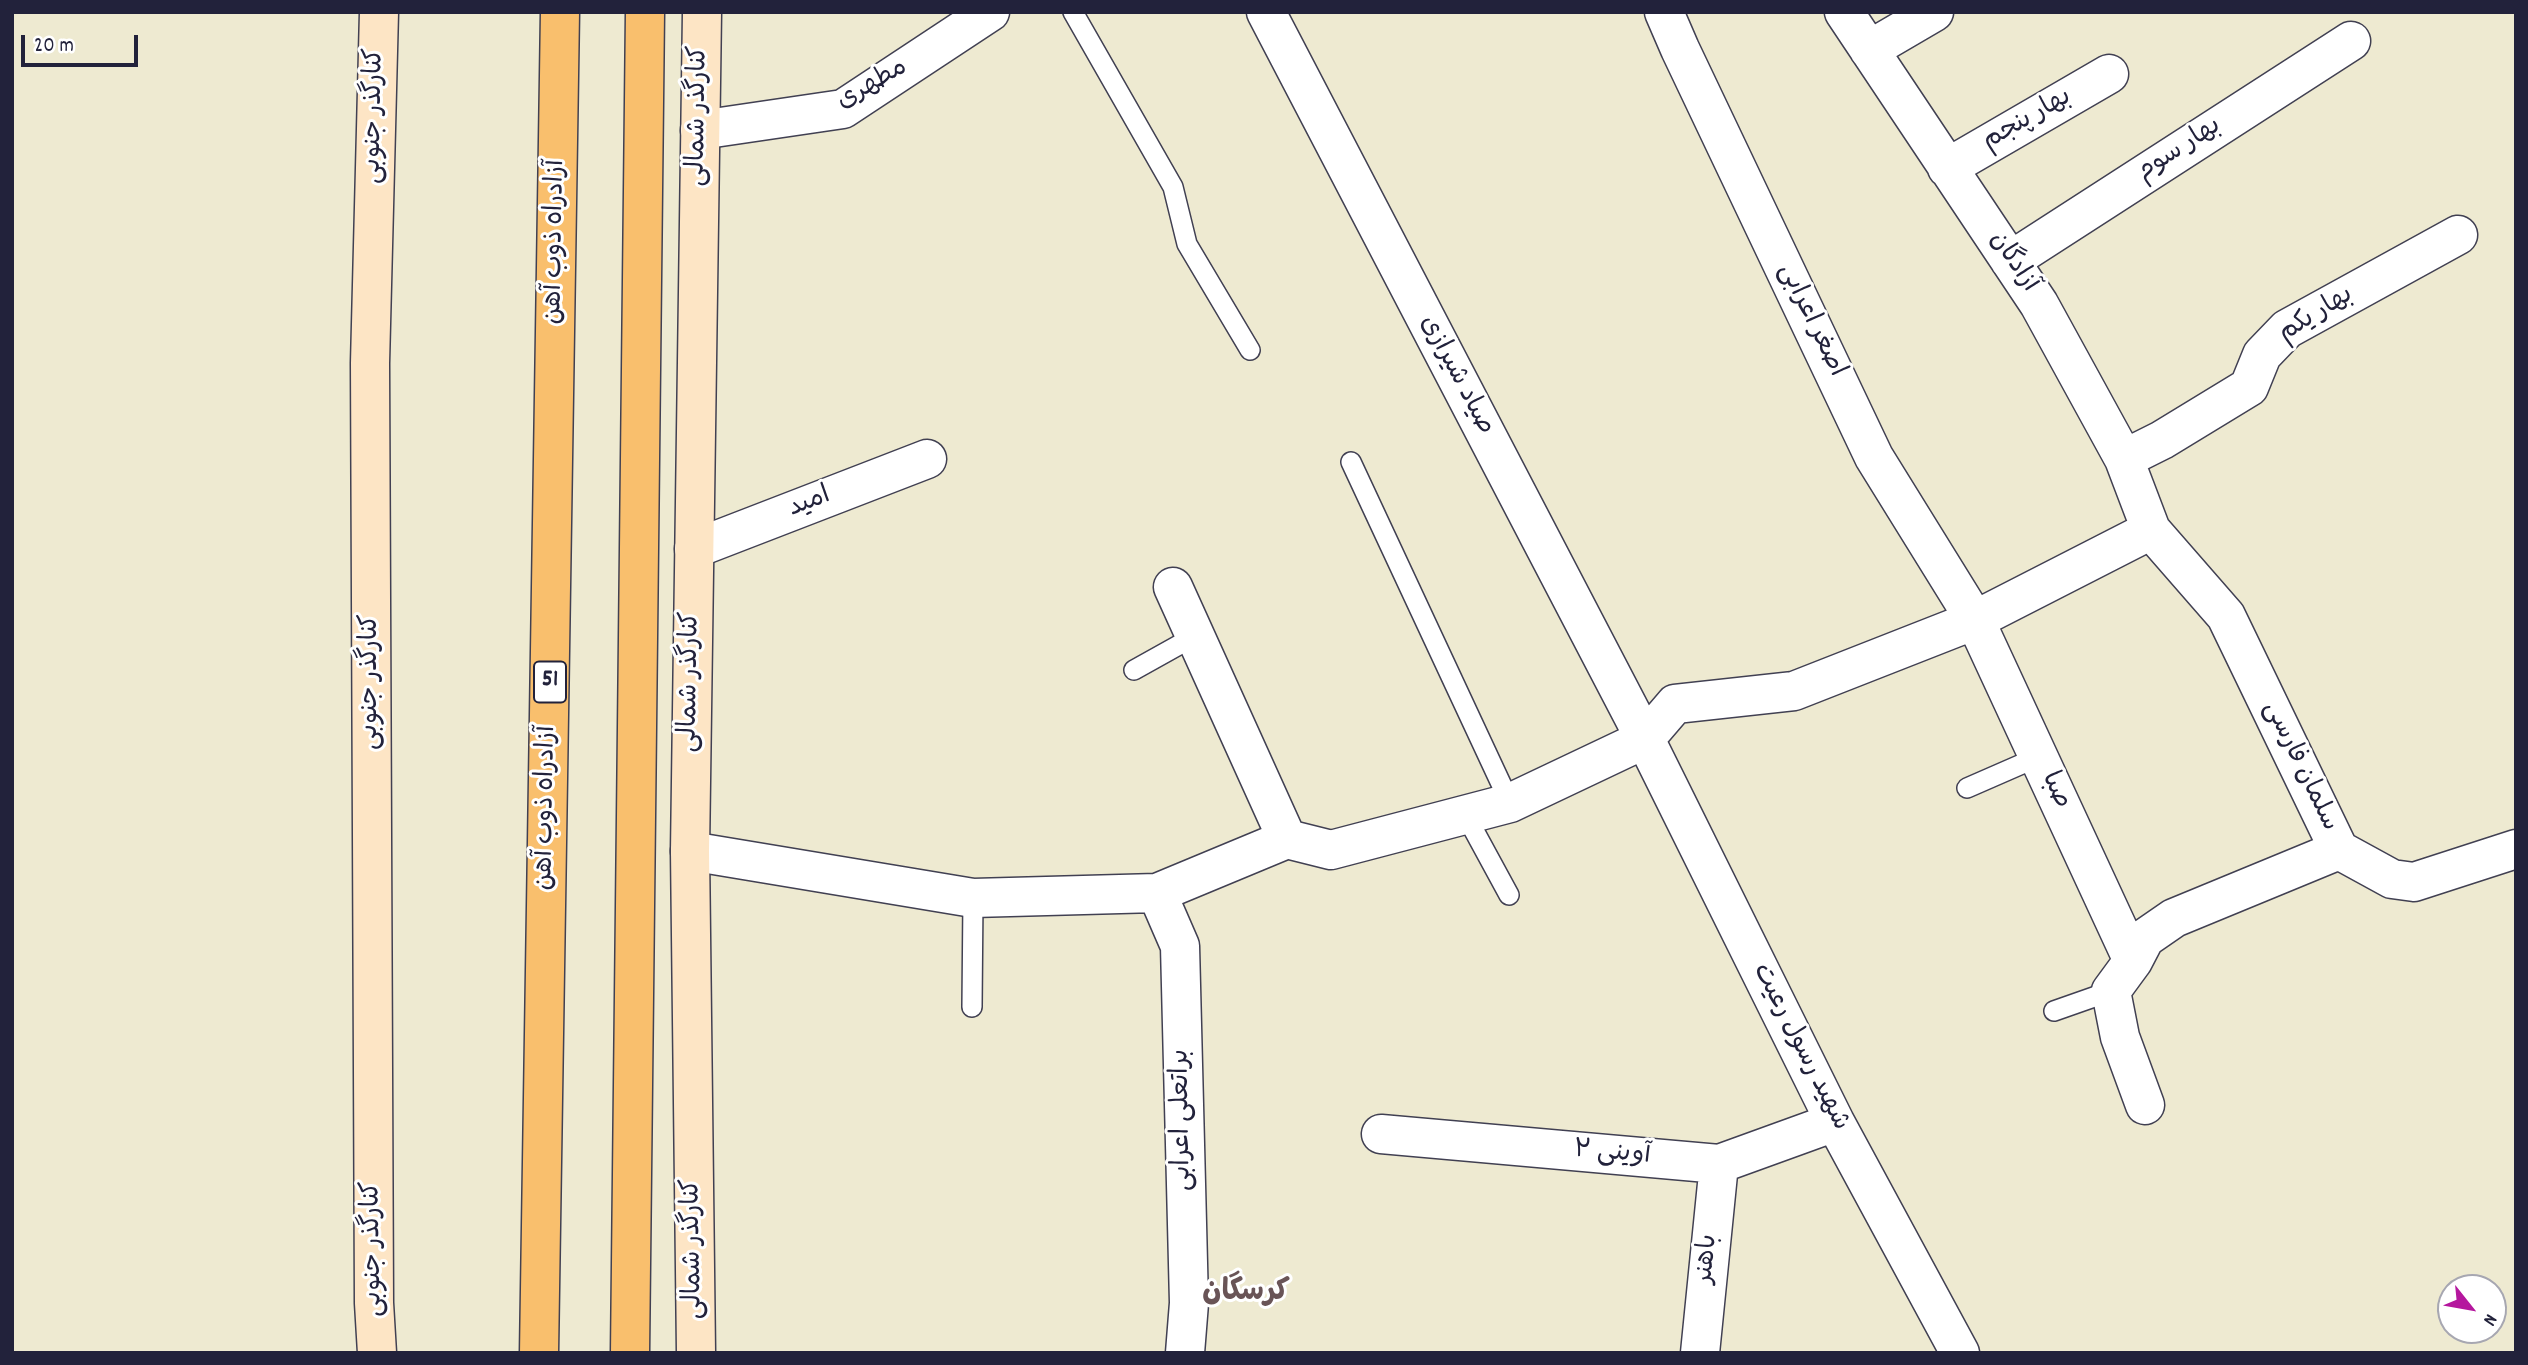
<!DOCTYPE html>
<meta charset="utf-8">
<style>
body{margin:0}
#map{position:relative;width:2528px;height:1365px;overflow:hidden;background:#eeead1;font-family:Dekko,sans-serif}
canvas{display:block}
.frame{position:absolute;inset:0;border:14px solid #22223b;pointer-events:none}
.north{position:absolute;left:2437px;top:1274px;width:70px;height:70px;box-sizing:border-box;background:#fff;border:2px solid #a7a7b1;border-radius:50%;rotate:121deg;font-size:19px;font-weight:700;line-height:28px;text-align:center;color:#22223b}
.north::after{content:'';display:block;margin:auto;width:24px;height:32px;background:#b5179e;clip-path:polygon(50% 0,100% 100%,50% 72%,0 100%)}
.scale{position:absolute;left:21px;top:35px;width:117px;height:32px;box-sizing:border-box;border:4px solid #22223b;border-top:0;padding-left:9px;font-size:21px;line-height:24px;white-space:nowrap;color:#22223b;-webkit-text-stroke:5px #fff;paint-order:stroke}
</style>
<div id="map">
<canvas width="2528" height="1365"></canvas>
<div class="frame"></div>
<div class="north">N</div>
<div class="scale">20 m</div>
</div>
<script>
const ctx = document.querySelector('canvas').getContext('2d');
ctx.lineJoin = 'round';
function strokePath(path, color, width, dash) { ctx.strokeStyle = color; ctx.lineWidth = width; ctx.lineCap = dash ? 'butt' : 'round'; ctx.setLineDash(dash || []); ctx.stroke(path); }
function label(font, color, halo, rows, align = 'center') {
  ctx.font = font + ' Dekko,"Playpen Sans Arabic",sans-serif'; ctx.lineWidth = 6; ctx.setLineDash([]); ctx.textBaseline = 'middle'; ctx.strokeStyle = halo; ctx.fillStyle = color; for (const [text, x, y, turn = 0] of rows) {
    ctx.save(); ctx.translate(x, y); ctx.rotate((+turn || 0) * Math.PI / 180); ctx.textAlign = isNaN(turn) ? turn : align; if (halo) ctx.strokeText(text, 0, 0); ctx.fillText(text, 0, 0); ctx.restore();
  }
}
const service = new Path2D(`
 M1073 12 1173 187 1187 244 1250 350
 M1351 462 1510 803
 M1134 670 1195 636
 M1967 788 2038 757
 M1465 814 1509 895
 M972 1007 973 898
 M2054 1011 2111 991`);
const minor = new Path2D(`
 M1266 12 1645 739 1835 1122 1960 1353
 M1664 12 1680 49 1874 457 1975 620 2133 961
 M1844 12 2039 304 2124 459 2151 530 2226 616 2339 850 2392 879 2414 882 2516 849
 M1869 50 1934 12
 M700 130 843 109 990 12
 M1947 168 2109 74
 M2010 261 2351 41
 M2124 459 2162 440 2249 387 2262 355 2287 329 2458 235
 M694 549 927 459
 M1173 587 1287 839
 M690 851 973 898 1157 893 1287 839 1331 850 1510 803 1645 739 1675 704 1794 691 1975 620 2151 530
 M1157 893 1180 946 1189 1303 1185 1353
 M2145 1105 2120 1037 2111 991 2133 961 2145 938 2174 918 2339 850
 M1381 1134 1719 1164 1835 1122
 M1700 1353 1719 1164`);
const secondary = new Path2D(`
 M377 1353 374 1303 370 363 379 12
 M696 1353 690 851 702 12`);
const motorway = new Path2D(`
 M539 1353 560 12
 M630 1353 645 12`);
const shields = [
 [550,682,32]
];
const shieldNames = [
 ["51",550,682]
];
const streetNames = [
 ["مطهری",873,86,-30],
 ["کنارگذر جنوبی",376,116,-89],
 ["کنارگذر شمالی",700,116,-89],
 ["بهار پنجم",2028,121,-30],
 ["بهار سوم",2180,151,-33],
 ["آزادراه ذوب آهن",557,242,-89],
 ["آزادگان",2012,263,56],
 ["بهار یکم",2317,316,-32],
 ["اصغر اعرابی",1810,321,64],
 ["صیاد شیرازی",1455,376,62],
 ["امید",810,504,-21],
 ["کنارگذر جنوبی",372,682,-90],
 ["کنارگذر شمالی",692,682,-89],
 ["سلمان فارسی",2299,767,64],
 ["صبا",2054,791,65],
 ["آزادراه ذوب آهن",548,808,-89],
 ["شهید رسول رعیت",1799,1048,63],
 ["براتعلی اعرابی",1184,1120,-91],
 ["آوینی ۲",1612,1155,5],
 ["کنارگذر جنوبی",375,1249,-91],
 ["کنارگذر شمالی",695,1249,-91],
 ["باهنر",1709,1259,-84]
];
const quarterNames = [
 ["کرسگان",1246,1295]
];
strokePath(service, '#414052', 22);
strokePath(minor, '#414052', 41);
strokePath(secondary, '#414052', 41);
strokePath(motorway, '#414052', 41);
strokePath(service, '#fff', 19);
strokePath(minor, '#fff', 38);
strokePath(secondary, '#fde5c5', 38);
strokePath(motorway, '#f9bf6d', 38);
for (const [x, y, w] of shields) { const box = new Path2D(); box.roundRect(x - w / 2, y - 20.5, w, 41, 5); ctx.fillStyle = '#fff'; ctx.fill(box); strokePath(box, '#22223b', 2); }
label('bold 24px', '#22223b', null, shieldNames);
label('26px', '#22223b', '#fff', streetNames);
label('bold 30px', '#695456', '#fff', quarterNames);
</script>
